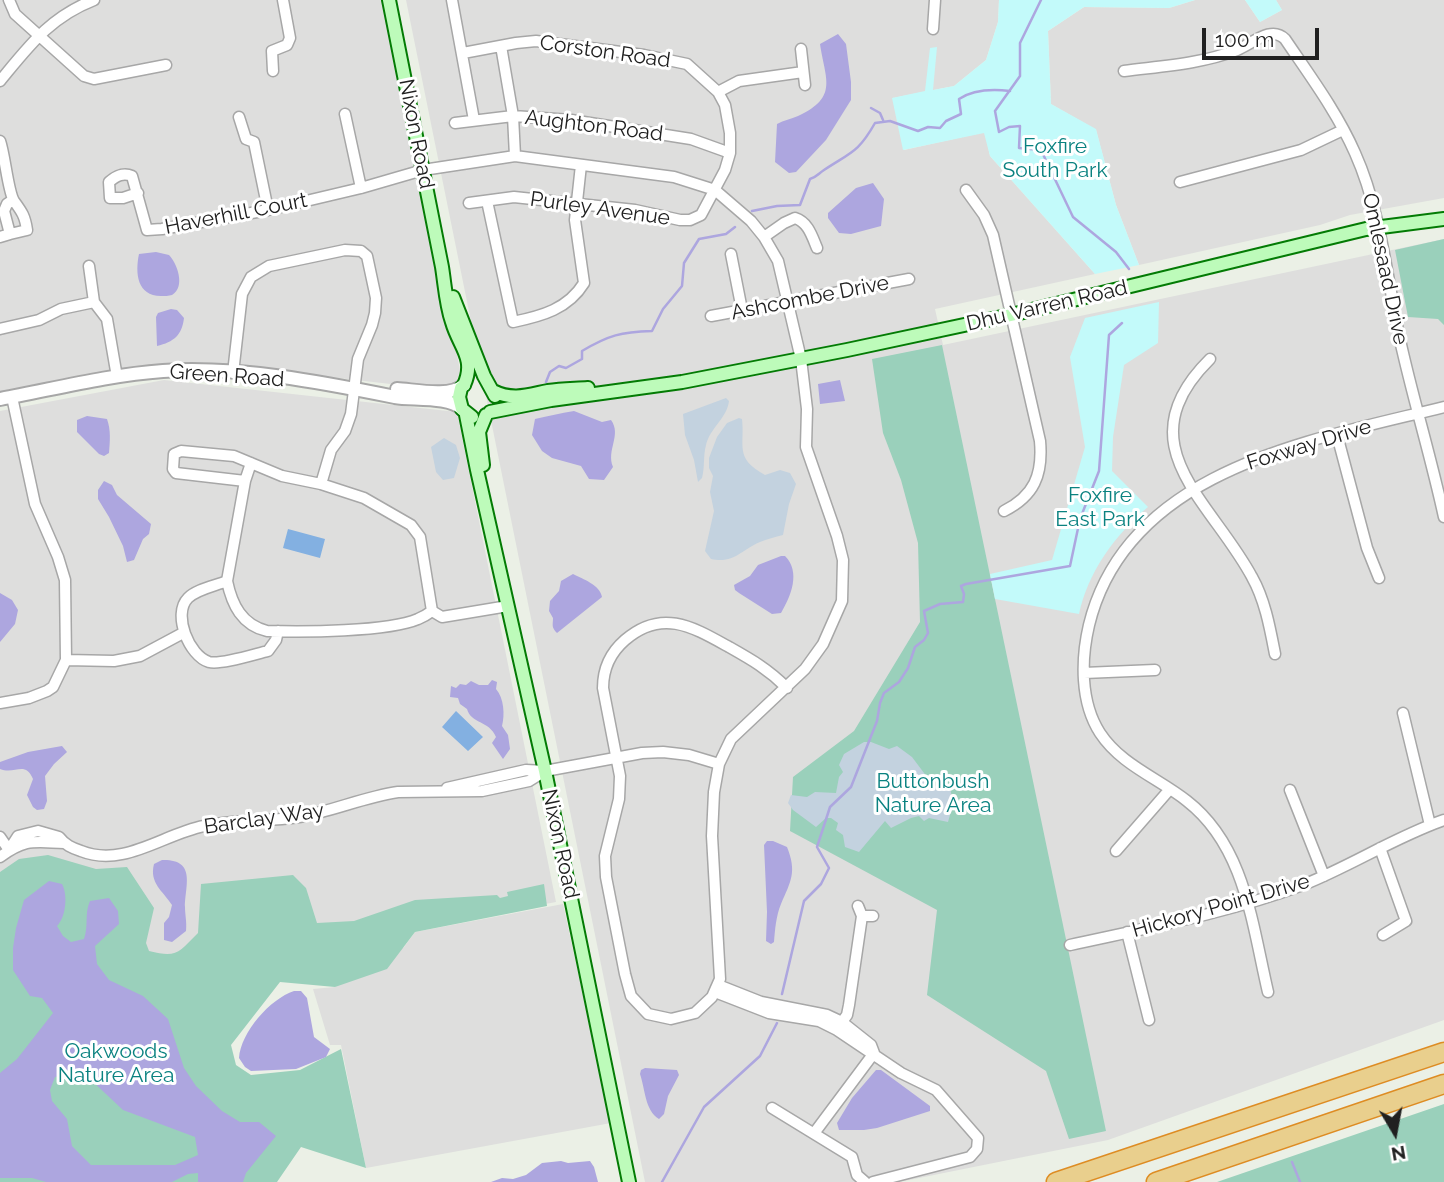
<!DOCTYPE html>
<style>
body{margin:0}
#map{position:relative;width:1444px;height:1182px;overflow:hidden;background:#ebf0e6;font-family:Raleway,sans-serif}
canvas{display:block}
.north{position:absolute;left:1360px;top:1098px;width:70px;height:70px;-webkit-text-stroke:5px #fff;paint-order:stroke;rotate:170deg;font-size:19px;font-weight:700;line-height:28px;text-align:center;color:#202020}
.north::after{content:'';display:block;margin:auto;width:24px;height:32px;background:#202020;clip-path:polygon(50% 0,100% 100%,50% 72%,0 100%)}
.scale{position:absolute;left:1202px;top:28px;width:117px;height:32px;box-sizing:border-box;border:4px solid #202020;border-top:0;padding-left:9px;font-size:21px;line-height:24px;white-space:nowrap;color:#202020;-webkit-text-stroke:5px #fff;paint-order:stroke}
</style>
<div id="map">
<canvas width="1444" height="1182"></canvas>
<div class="north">N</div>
<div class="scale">100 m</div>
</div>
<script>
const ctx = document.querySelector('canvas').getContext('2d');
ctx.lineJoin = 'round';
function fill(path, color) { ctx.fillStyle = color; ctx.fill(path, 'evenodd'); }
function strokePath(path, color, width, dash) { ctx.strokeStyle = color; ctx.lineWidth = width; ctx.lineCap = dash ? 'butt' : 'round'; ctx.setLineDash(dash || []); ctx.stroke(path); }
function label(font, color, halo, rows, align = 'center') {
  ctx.font = font + ' Raleway,sans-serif'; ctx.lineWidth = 6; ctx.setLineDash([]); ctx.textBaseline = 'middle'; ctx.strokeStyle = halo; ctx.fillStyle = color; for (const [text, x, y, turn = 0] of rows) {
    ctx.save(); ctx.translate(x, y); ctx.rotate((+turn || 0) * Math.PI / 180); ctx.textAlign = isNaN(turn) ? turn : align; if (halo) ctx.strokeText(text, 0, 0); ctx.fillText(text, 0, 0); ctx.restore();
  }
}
const residential = new Path2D(`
 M0 0H386L460 370 457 381 444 387 408 386 216 364 196 363 142 366 0 392Z
 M406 0H999L998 22 986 60 954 86 893 98 904 150 985 132 990 156 1095 274 935 309 943 345 1444 239V1020L1108 1140 899 1182H645Z
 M1195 0H1245L1260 22 1282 10 1276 0H1444V198L1350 215 1320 225 1139 265 1116 205 1096 130 1051 104 1048 31 1084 7 1169 8Z
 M164 380 457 412 556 902 0 1005V411Z
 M563 904 611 1123 366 1168 341 1045H330L313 989 335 987 404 947 415 932Z`);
const forest = new Path2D(`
 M1444 239V325L1438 319 1408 317 1395 250Z
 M942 345 1106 1131 1069 1139 1046 1071 927 995 937 910 790 831 793 777 854 731 920 622 918 543 901 480 883 433 872 359Z
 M48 855 96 869 127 867 154 908 146 943 149 951C177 958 178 953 198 933L201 884 293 875 306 888 317 923 354 921 415 900 497 895 500 898 508 896 507 892 544 884 547 906 415 932 387 969 335 987 280 982 231 1045 236 1065 251 1075 300 1070 341 1049 366 1168 301 1147 277 1182H0V872L19 859Z
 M1444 1104V1182H1217Z`);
const wetland = new Path2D(`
 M726 398 729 401C727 418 710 428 706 445 703 456 705 467 702 478L698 482 694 460 685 435 683 414Z
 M739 418 742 419C745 446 734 458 765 475L780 470 790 473 796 484 789 504 783 535C775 537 767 539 760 542 741 550 734 564 711 559L705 551 714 511 710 492 713 476 709 468V458L717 437 727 423Z
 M444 438 456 445 460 458 454 478 443 480 436 472 431 447Z
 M864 742H871L889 749 897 746 912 757 933 785 936 786 942 784 950 787 953 804 948 822 929 818 924 821 919 816 911 818 891 828 885 821 859 852 845 847 843 835 836 830 838 823 831 818H826L816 827 793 810 788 803 791 795 807 797 815 792 836 793 839 777 843 772 839 765 844 754Z`);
const park = new Path2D(`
 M999 0H1195L1169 8 1084 7 1048 31 1051 104 1096 129 1116 205 1139 265 1095 274 990 156 984 133 903 150 892 98 925 91 930 48 937 47 933 90 954 86 986 60 998 22Z
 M1245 0H1276L1282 10 1260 22Z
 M1159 302 1158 343 1124 365 1113 437 1112 471 1148 507C1115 535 1088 572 1079 614L995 599 990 574 1052 560 1085 447 1070 357 1085 318Z`);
const pitch = new Path2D(`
 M288 529 325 539 320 558 283 548Z
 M456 711 483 737 468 751 442 727Z`);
const water = new Path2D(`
 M838 34 846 44 851 82V100L826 140 796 172 789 173 775 162 777 124C784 120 791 119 798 116 839 97 825 79 820 44Z
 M873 183 884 199 881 226 851 234 839 233 828 218V213L856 188Z
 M156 252 169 255C177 263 186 287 172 295 169 296 164 296 161 296 137 296 135 273 139 254Z
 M171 309 177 310 184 318C182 335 174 342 157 346L156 317 158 313Z
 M840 380 845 401 820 404 818 384Z
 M574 411 602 422 611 420C622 435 606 450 613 467L604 480 589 479 581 466 552 458 542 451 532 435 535 419C549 416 560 413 574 411Z
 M87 416 107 419C111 430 110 441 109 453L104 456 99 454 77 432V420Z
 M104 481 112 485 117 495 151 524 149 534 143 539 134 560 127 562 123 546 109 517 98 499V490Z
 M781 556H785C801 572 791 596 781 613L772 614 739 593 735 590 734 585 750 576 758 565Z
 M573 574C583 579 600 585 602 597L557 633C551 627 553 625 553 618L549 611 550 601 559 591 561 581Z
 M0 593 12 600 18 610 15 624 0 642Z
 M492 680 497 682 496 689C504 698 505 715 502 726L508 735 510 749 503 759 492 743 496 737C489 720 471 724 467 709L460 704 458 698 450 697 451 686 456 688 460 684 466 685 471 681 479 685H488Z
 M62 746 67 752 54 764 45 776 47 801 44 809 37 810 33 807 27 795 33 779C25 760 15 775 0 769V762L28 752Z
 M767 841H773L787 847C797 872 791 881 781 904 776 916 775 930 774 942L771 944 766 941 767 912 764 845Z
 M162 860C197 859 185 886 185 907 185 915 187 922 186 931L172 942 164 940V923L169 917 172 905C163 891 149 883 154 864Z
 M49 881 62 884C68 895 66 917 57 926L63 936 71 942 84 939C89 924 84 915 90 901L109 898 118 911 119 924 95 946 97 964 109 980 143 996 168 1019 184 1068 196 1086 222 1111 240 1122H259L276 1136 246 1173 243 1182H198V1173L188 1174 172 1182H46L32 1178H0V1073L17 1059 53 1013 42 998 30 996 13 970V948L16 928 24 900ZM72 1074 90 1079 123 1110 195 1137 198 1155 175 1165H91L72 1146 67 1119 52 1101 50 1090 55 1077Z
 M294 991H301L307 998 314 1037 330 1049 326 1057 296 1069 251 1071 245 1067 239 1058C241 1032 270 999 294 991Z
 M645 1068 677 1070 679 1075 668 1096 664 1114 659 1119C645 1111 645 1088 640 1074L641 1070Z
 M876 1070H881L930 1106V1111L877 1128 864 1130H839L837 1123 852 1098Z
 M561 1161 568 1163 590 1161 594 1167 598 1182H491L502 1178 513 1179 526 1175 542 1163Z`);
const stream = new Path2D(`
 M1041 0 1020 43V76L995 111 999 132 1009 127 1020 126 1019 148 1041 150 1073 217 1116 252 1129 269
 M871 108 880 113 883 120
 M752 211 777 206 800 205 810 179C817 177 818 174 824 170 851 152 858 153 875 123L890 121 918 131 928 127 940 128 946 121 961 114 959 99C974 89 993 89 1010 91
 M546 382 550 372 559 366 566 368 582 359V351C609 335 621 332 652 331L663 309 682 286 684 263 699 239 726 234 735 227
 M782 994 804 901 821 884 829 868 817 847 830 807 851 787 877 721 880 703 884 693 899 682 908 668 915 647 924 640 928 633 924 611 940 604 963 602 964 594 961 586 966 584 1070 566 1080 519 1099 471 1109 335 1122 323
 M1292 1162 1300 1182
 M662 1182 704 1107 760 1056 777 1023`);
const minor = new Path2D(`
 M9 0 15 14 84 76 94 79 166 65
 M452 0 474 120
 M933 29 935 0
 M501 46 513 116 515 156
 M801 49 805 85
 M463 53 516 43 536 41 644 55 687 64 718 92 725 105 730 133V153L725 170 701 215 690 220H680L635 210 514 197 469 203
 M273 71 272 51 287 45 290 38 283 0
 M1124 71C1162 66 1201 64 1237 50 1252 44 1271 25 1285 39 1310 76 1337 112 1355 153 1381 211 1387 278 1400 340 1413 399 1431 457 1444 517
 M0 81C29 46 50 17 94 0
 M718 92 739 81 803 72
 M345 114 361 188
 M239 117 246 139 254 142 268 210
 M455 123 513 116 571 120 691 139 730 153
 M0 141C5 155 8 192 14 201 22 212 25 216 27 230L10 234 4 211 7 204 13 200
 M1180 182 1301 150 1343 130
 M966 190 984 215 993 235 1040 441C1043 475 1034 496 1004 511
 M138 193 123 198H110L109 182C116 176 123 172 132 176L147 230 162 229 268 210 361 188 423 170 515 156 674 177 715 190 751 221 764 237 778 261 801 359 807 409 806 447 837 536 843 560 842 601 823 644 805 669 731 739 719 764 714 792 712 836 720 979 712 997 695 1013 671 1019 648 1014 631 996 625 974 606 877 605 856 619 799 620 776 603 688C603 668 610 653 625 640 662 608 693 627 729 647 752 660 768 669 787 688
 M487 201 513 322C542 316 568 309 584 283L575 220 581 165
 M0 237 10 234
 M764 237 784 223 795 218C808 222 812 236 817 248
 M731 254 742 310
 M89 266 94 302 107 319 117 377
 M711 316 909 279
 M0 329 39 320 61 309 94 302
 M1210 359C1123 445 1211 500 1252 577 1265 600 1270 628 1275 654
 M233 373 242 294 251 277 269 266 345 250 361 251 367 256 376 298 375 313 372 325 358 359 351 414 345 431 331 450 321 484
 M1337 435 1367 548 1379 578
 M251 463 245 481 227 581C215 586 197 589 188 598 172 614 189 656 209 662 221 665 255 654 268 651L276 640 278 631
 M245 481 176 473 173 469 174 454 181 451 234 456 282 476 321 484 364 498 411 525 420 537 432 611
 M227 581C232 605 242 625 267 631 302 632 388 632 418 619 423 617 428 614 432 611L442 617 508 606
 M66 660 114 661 140 656 183 633
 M1084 673 1155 670
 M0 703 29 698 47 691 53 687 66 660 65 580 58 557 35 504 12 397
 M1403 713 1430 825
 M447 788 526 770 545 771 642 753 663 752 689 755 719 764
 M1290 790 1324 876
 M0 837 9 850
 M1380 848 1406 921 1383 935
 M9 850 18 836 38 831 59 837C65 845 72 848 81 851 124 868 163 834 204 826 235 819 268 822 299 817 333 811 364 797 398 792L482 791 529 781 545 771
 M1116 851 1170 789
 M0 857C26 838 34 842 64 843
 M862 916H873
 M1127 932 1149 1020
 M1070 945C1147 928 1228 913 1303 885 1351 866 1395 837 1444 820
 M718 985 761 1002 827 1015 842 1022 871 1045 874 1053
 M715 992 769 1013 819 1021 837 1030 901 1073 936 1090 978 1138 977 1149 970 1157 873 1182
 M1268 992C1252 924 1245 846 1187 801 1158 778 1121 765 1100 733 1080 702 1081 659 1089 625 1127 469 1312 440 1444 407
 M839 1026 847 1015 849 1005 862 916 858 906
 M772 1108 852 1157 857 1175 865 1182
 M815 1132 874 1053`);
const tertiary = new Path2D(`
 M397 389C415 390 450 398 464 385
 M0 399C54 389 108 375 163 371 238 366 321 382 395 397 412 400 450 396 462 409`);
const secondary = new Path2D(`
 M389 0 442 267C445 286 446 305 452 322 459 347 476 358 464 385
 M453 297 484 376 495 396
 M461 388 459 397 462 409 472 417
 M493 391C513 401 528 395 548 391 561 389 574 389 588 388
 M490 412 551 400 682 382 847 350 1011 315 1366 229 1444 219
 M466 415 477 470 545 771 629 1182
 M483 465 479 432 486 415`);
const motorway = new Path2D(`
 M1056 1182 1444 1052
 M1156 1182 1444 1084`);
const streetNames = [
 ["Corston Road",605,52,8],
 ["Aughton Road",594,126,7],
 ["Nixon Road",416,134,79],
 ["Purley Avenue",600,209,8],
 ["Haverhill Court",236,214,-11],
 ["Omlesaad Drive",1385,269,78],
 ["Ashcombe Drive",810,298,-11],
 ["Dhu Varren Road",1047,306,-13],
 ["Green Road",227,376,4],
 ["Foxway Drive",1309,445,-17],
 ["Barclay Way",264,819,-8],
 ["Nixon Road",560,844,78],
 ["Hickory Point Drive",1221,906,-16]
];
const parkNames = [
 ["Foxfire",1055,147],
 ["South Park",1055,171],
 ["Foxfire",1100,496],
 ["East Park",1100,520],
 ["Buttonbush",933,782],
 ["Nature Area",933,806],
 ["Oakwoods",116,1052],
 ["Nature Area",116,1076]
];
fill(residential, '#dededd');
fill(forest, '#9ad0bb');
fill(wetland, '#c3d2df');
fill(park, '#c3fafa');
fill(pitch, '#83b0e1');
fill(water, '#ada6df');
strokePath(stream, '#ada6df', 2.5);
strokePath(minor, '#a7a7a7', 13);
strokePath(tertiary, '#a7a7a7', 16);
strokePath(secondary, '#037b04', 16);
strokePath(motorway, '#de8c23', 21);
strokePath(minor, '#fff', 10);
strokePath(tertiary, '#fff', 12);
strokePath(secondary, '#bdfbba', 12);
strokePath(motorway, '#e9cf8d', 18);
label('21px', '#202020', '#fff', streetNames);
label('21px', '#0a8280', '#fff', parkNames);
</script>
